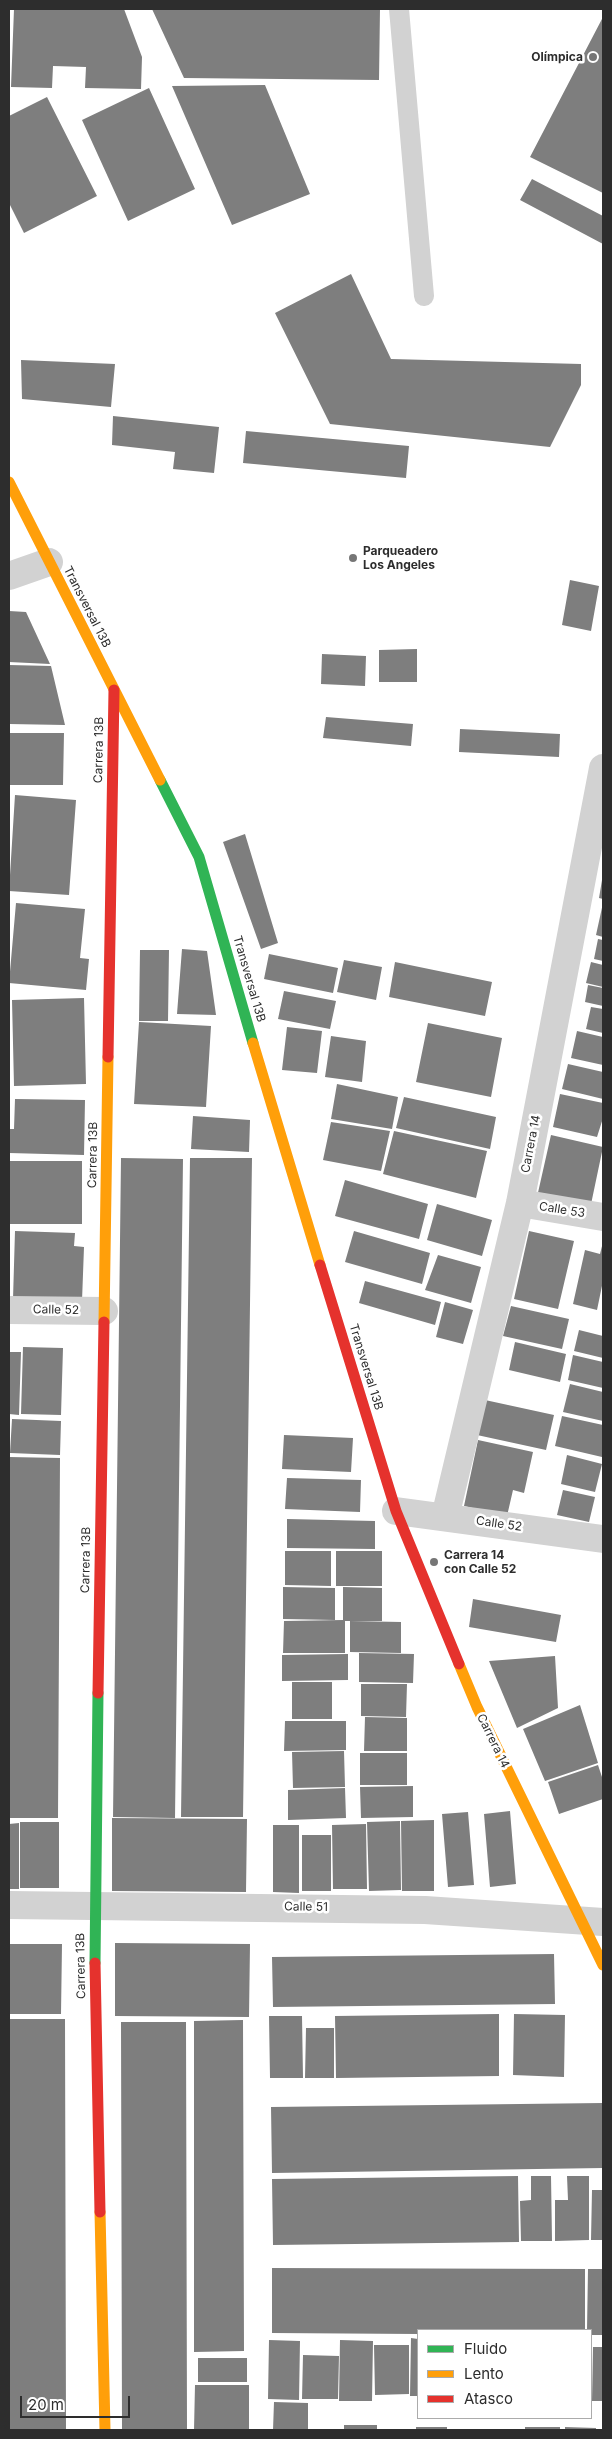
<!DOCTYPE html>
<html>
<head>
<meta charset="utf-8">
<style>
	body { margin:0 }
	#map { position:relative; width:612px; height:2439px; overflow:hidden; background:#fff; font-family:Inter,sans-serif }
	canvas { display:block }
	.frame { position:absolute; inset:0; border:10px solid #2d2d2d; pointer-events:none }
	.legend { position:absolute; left:417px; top:2329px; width:175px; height:90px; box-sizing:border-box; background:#fff; border:1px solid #ababab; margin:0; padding:6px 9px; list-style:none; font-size:15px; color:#2d2d2d }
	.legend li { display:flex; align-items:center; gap:10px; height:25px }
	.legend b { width:25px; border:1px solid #ababab }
	.scale { position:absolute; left:20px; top:2396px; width:110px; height:22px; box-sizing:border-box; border:2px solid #2d2d2d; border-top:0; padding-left:6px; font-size:15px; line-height:18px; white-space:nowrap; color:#2d2d2d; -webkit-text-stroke:4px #fff; paint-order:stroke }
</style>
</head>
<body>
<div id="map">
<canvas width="612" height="2439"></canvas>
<div class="frame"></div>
<ul class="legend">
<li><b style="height:6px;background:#30b455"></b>Fluido</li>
<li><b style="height:6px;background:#ff9f0a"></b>Lento</li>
<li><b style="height:6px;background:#e5322d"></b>Atasco</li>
</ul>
<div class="scale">20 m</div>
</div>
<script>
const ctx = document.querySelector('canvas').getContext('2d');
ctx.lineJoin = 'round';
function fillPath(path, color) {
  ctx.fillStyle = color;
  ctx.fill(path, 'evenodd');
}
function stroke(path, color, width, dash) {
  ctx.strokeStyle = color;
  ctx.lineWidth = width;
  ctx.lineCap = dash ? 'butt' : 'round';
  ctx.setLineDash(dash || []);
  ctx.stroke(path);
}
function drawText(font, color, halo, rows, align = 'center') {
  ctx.font = font + ' Inter,sans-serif';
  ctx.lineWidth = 5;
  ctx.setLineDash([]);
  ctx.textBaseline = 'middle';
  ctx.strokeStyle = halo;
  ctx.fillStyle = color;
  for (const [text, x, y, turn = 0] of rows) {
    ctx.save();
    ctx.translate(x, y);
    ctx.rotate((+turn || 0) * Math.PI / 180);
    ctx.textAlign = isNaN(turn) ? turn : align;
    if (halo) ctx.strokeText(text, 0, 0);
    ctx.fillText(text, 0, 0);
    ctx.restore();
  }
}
const building = new Path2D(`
	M14,9h110l18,48 -1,32 -56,-1 1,-21 -33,-1 -1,22 -41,-1z
	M152,9h228l-1,71 -195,-2z
	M603,17v176l-73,-36z
	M265,85l45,109 -78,31 -60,-139z
	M149,88l46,101 -67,32 -46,-101z
	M47,97l50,99 -73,37 -15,-30v-87z
	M532,179l71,37v28l-83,-44z
	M351,274l40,85 190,5v21l-31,62 -220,-23 -55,-111z
	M21,360l94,4 -4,43 -89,-8z
	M113,416l106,11 -5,46 -41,-4 2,-17 -63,-7z
	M246,431l163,15 -3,32 -163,-15z
	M570,580l29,6 -8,45 -29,-6z
	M9,611l17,1 24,52 -41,-2z
	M417,649v33h-38v-32z
	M322,654l44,2 -1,30 -44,-2z
	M9,665l42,1 14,59 -56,-1z
	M326,717l87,7 -2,22 -88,-8z
	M460,729l100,5 -1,23 -100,-5z
	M9,733h55l-1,52h-54z
	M15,795l61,5 -7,95 -60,-4z
	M245,834l33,109 -17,6 -38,-107z
	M602,880h1v19l-4,-1z
	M16,903l69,6 -5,49 9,1 -3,31 -77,-7z
	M603,903v34l-7,-2z
	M598,939l5,1v21l-9,-2z
	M182,949l25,2 9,64 -39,-1z
	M140,950h29l-1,71h-29z
	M269,954l69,14 -5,25 -69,-14z
	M344,960l38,7 -6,33 -39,-8z
	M395,962l97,20 -7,34 -96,-19z
	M591,962l12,3v22l-17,-4z
	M588,985l15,3v18l-18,-4z
	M284,991l52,10 -6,28 -52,-10z
	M84,998l2,86 -72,2 -2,-86z
	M591,1007l12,2v24l-17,-4z
	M139,1022l72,4 -5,81 -72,-3z
	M428,1023l74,15 -11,59 -75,-15z
	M287,1027l35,4 -5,42 -35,-3z
	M577,1031l26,6v28l-32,-7z
	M331,1036l35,5 -4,41 -37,-5z
	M568,1064l35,8v27l-41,-10z
	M337,1084l61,13 -6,32 -61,-10z
	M560,1094l43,9v15l-6,19 -44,-10z
	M404,1097l92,20 -6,32 -94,-21z
	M15,1099l70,1 -1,55 -75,-2v-24h5z
	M193,1116l57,4 -1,32 -58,-3z
	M331,1122l59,9 -9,40 -58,-11z
	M394,1131l93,20 -11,47 -93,-24z
	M551,1135l52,12 -13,62 -53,-12z
	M121,1158l62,1 -8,659 -62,-1z
	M190,1158h62l-9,659h-62z
	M9,1161h73v63h-73z
	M345,1180l83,24 -9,35 -84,-23z
	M437,1204l55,16 -10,36 -55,-16z
	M15,1231l60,2 -1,13 10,1 -2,54 -69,-2z
	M354,1231l76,22 -8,31 -77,-22z
	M529,1231l45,10 -16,68 -44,-10z
	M603,1242v39l-6,29 -24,-6 12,-54 15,4z
	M438,1255l43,12 -10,36 -46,-13z
	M365,1281l76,21 -6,23 -76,-22z
	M445,1302l28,8 -10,34 -27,-7z
	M511,1306l58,13 -7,30 -59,-13z
	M579,1330l24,6v22l-29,-7z
	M515,1342l51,12 -6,28 -51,-12z
	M23,1347l40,1 -2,67 -40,-1z
	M9,1352h12l-2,63 -10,-1z
	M573,1355l30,7v26l-35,-8z
	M570,1384l33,8v29l-40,-9z
	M485,1400l69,15 -8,35 -69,-15z
	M562,1416l41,9 -1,32 -47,-11z
	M12,1419l49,2 -1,34 -50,-2z
	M284,1435l69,3 -2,34 -69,-3z
	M478,1440l55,12 -9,41 -11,-3 -6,26 -43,-10z
	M567,1455l35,9 -7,28 -34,-8z
	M9,1457l51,1 -2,360h-49z
	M287,1478l74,2 -1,32 -75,-3z
	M563,1490l32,7 -6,25 -32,-7z
	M287,1519l88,2v28l-88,-1z
	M285,1551h46v35l-46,-1z
	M336,1551h46v35h-46z
	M283,1587l52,1v32l-52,-1z
	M343,1587l39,1v33h-37v32h-62l1,-32 59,-1z
	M473,1599l88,16 -5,27 -87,-15z
	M350,1621l51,1v31l-51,-1z
	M359,1653l55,1 -1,29 -54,-1z
	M348,1654v26l-66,1v-26z
	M555,1656l3,52 -41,20 -28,-67z
	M292,1682h40v37h-40z
	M361,1684h46l-1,33 -45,-1z
	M580,1705l18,58 -53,18 -22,-52z
	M365,1717l42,1v33h-43z
	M285,1721h61v29l-62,1z
	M344,1751l1,36 -52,1 -1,-36z
	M360,1753h47v32h-47z
	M598,1765l5,15v19l-44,15 -11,-32z
	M413,1786v31l-52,1 -1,-31z
	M345,1788l1,30 -58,2v-30z
	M510,1811l6,73 -26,3 -6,-73z
	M468,1812l6,73 -26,2 -6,-73z
	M112,1818l135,1 -1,73 -134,-1z
	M434,1820v71h-32l-1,-70z
	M400,1821l1,69 -32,1 -2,-69z
	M20,1822h39v66h-39z
	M19,1823v66h-10v-65z
	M366,1824l1,65h-34l-1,-64z
	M273,1825h26v68l-26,-1z
	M302,1835h29v56h-29z
	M115,1943l135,1 -1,73 -134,-1z
	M9,1944h53l-1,70h-52z
	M554,1954l1,50 -282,3 -1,-50z
	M499,2014v62l-163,2 -1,-62z
	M514,2014l51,1 -1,62 -51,-2z
	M269,2016h33l1,62h-33z
	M9,2019h56l1,411h-57z
	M243,2020l1,331 -50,1v-331z
	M121,2022h65l1,408h-65z
	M306,2028h28v50h-29z
	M603,2103v65l-331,5 -1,-66z
	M518,2176l1,66 -246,3 -1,-66z
	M531,2176h20l1,65h-31l-1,-40 11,-1z
	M567,2176h22v64l-34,1v-41h13z
	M592,2190h11v50h-12z
	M272,2268l313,1v61h-167v4l-146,-1z
	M588,2269h15v66h-12v-5h-4z
	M411,2338l7,1v57h-8z
	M269,2340l31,1 -1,59 -31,-1z
	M340,2340l33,1 -1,60h-33z
	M374,2345h35v49l-34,1z
	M593,2347h10v54h-11z
	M303,2355l36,1 -1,43h-36z
	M198,2358h49v24h-49z
	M195,2385h54v45h-55z
	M274,2402l34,1v27h-35z
	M344,2425h33v5h-33z
	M416,2427h31v3h-31z
	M525,2427h35v3h-35z
	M565,2427l31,1v2h-31z`);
const lane = new Path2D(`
	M399,9l25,287`);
const street = new Path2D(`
	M9,576l40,-14
	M520,1203l83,14
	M9,1310l95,1
	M396,1511l207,28
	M445,1517l75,-314 83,-435
	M9,1905l416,5 178,12`);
const fast = new Path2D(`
	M160,780l39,77 54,186
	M95,1963l3,-270`);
const slow = new Path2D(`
	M9,482l151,298
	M253,1043l67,222
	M104,1322l4,-265
	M459,1664l18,43 126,258
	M100,2212l5,218`);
const jam = new Path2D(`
	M108,1057l6,-367
	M320,1265l76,246 63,153
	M98,1693l6,-371
	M95,1963l5,249`);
const markers = [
	[593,57,5,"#767676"],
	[353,558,5,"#767676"],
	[434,1562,5,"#767676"]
];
const poiNames = [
	["Olímpica",583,57,"right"],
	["Parqueadero",363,551],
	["Los Angeles",363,565],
	["Carrera 14",444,1555],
	["con Calle 52",444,1569]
];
const streetNames = [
	["Transversal 13B",87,607,63],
	["Carrera 13B",99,750,-89],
	["Transversal 13B",249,979,74],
	["Carrera 14",531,1144,-79],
	["Carrera 13B",93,1155,-89],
	["Calle 53",562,1210,9],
	["Calle 52",56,1310,1],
	["Transversal 13B",366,1367,73],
	["Calle 52",499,1524,8],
	["Carrera 13B",86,1560,-89],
	["Carrera 14",493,1741,64],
	["Calle 51",306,1907,1],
	["Carrera 13B",81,1966,-91]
];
fillPath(building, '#7e7e7e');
stroke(lane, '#d2d2d2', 20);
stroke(street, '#d2d2d2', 28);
stroke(fast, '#30b455', 11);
stroke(slow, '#ff9f0a', 11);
stroke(jam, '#e5322d', 11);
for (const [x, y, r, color] of markers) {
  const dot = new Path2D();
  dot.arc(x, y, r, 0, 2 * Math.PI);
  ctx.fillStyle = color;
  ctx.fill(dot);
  stroke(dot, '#fff', 2);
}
drawText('bold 12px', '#2d2d2d', '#fff', poiNames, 'left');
drawText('12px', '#2d2d2d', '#fff', streetNames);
</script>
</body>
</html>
